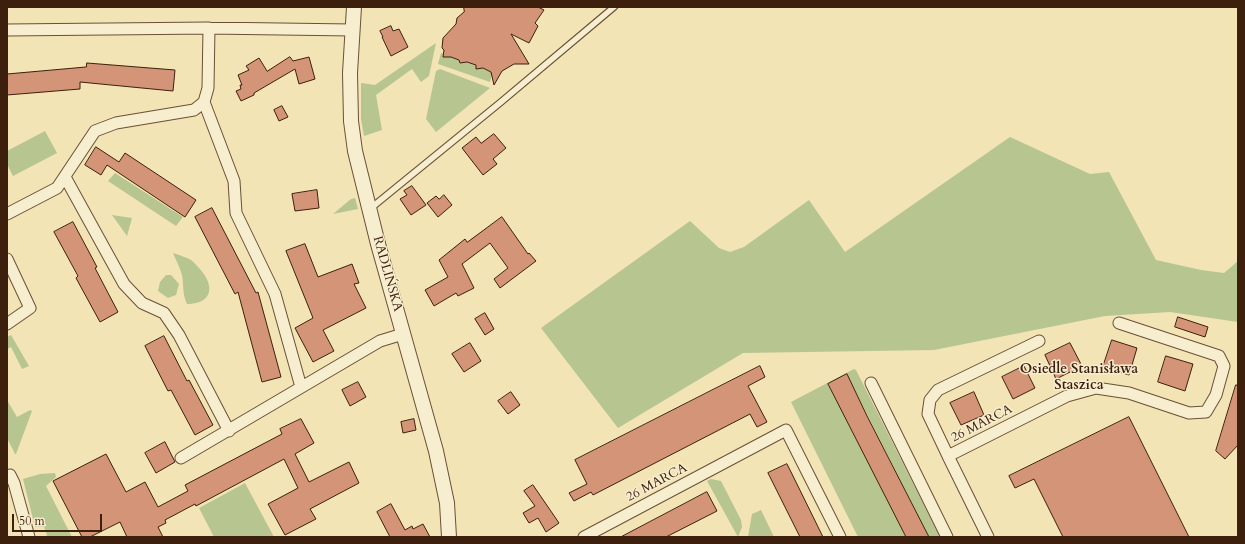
<!DOCTYPE html>
<html>
<head>
<meta charset="utf-8">
<style>
	body { margin:0 }
	#map { position:relative; width:1245px; height:544px; overflow:hidden; background:#f2e4b5; font-family:Cardo,serif }
	canvas { display:block }
	.frame { position:absolute; inset:0; border:8px solid #3d1f0d; pointer-events:none }
	.scale { position:absolute; left:12px; top:514px; width:90px; height:18px; box-sizing:border-box; border:2px solid #3d1f0d; border-top:0; padding-left:5px; font-size:12px; line-height:14px; white-space:nowrap; color:#3d1f0d; -webkit-text-stroke:3px #f7edcf; paint-order:stroke }
</style>
</head>
<body>
<div id="map">
<canvas width="1245" height="544"></canvas>
<div class="frame"></div>
<div class="scale">50 m</div>
</div>
<script>
const ctx = document.querySelector('canvas').getContext('2d');
ctx.lineJoin = 'round';
function fillPath(path, color) {
  ctx.fillStyle = color;
  ctx.fill(path, 'evenodd');
}
function stroke(path, color, width, dash) {
  ctx.strokeStyle = color;
  ctx.lineWidth = width;
  ctx.lineCap = dash ? 'butt' : 'round';
  ctx.setLineDash(dash || []);
  ctx.stroke(path);
}
function drawText(font, color, halo, rows, align = 'center') {
  ctx.font = font + ' Cardo,serif';
  ctx.lineWidth = 3;
  ctx.setLineDash([]);
  ctx.textBaseline = 'middle';
  ctx.strokeStyle = halo;
  ctx.fillStyle = color;
  for (const [text, x, y, turn = 0] of rows) {
    ctx.save();
    ctx.translate(x, y);
    ctx.rotate((+turn || 0) * Math.PI / 180);
    ctx.textAlign = isNaN(turn) ? turn : align;
    if (halo) ctx.strokeText(text, 0, 0);
    ctx.fillText(text, 0, 0);
    ctx.restore();
  }
}
const green = new Path2D(`
	M436,43l-7,33 -8,6 -9,-13 -36,26 6,35 -18,6 -3,-17v-36l14,2z
	M441,53l3,1v3h1v-3l14,6 1,3h2l-1,-2 15,4v4h2v-3l13,6 1,3 -2,7 -52,-18z
	M440,69l50,19 -54,44 -10,-13 10,-48z
	M45,131l12,22 -44,23 -6,-12v-13z
	M1010,137l80,37 19,-2 47,88 45,10 23,3 14,-12v61l-68,-10 -65,4 -171,34 -191,3 -125,75 -77,-100 149,-107 29,27 11,4 14,-5 65,-47 36,52z
	M115,173l68,44 -7,9 -68,-45z
	M355,198l3,11 -25,5 18,-15z
	M112,215l20,3 -5,18z
	M173,253c6,2 13,4 18,7 3,2 5,5 7,7 17,17 16,37 -11,37 -5,-11 -3,-18 -5,-29 -2,-7 -6,-15 -9,-22z
	M166,275h5l8,9 -3,11 -8,3 -10,-7 2,-9z
	M11,335l18,31 -7,3 -11,-22 -4,2v-12z
	M854,369l2,1 84,167h-11l-82,-162 -19,9 78,153h-48l-67,-135z
	M7,400l10,17 13,-7 2,1 -16,43h-1l-8,-16z
	M55,473l1,4 -10,9 26,51h-26l1,-2 -3,-8h-9l-12,-48 17,-5z
	M711,479l10,2 20,39 1,7 -4,10 -31,-56z
	M245,483l29,54h-60l-15,-29z
	M761,510l13,27h-26l4,-23z`);
const building = new Path2D(`
	M464,7h74l6,3 -9,13 3,3 -9,17 -18,-9 18,30h-15l-12,7 -8,14 -3,-13 -8,-4 -7,1v-4l-9,-3 -7,1 -1,-3 -8,-3h-8l1,-7 -2,-2 1,-10 13,-14 1,-6 7,-6z
	M391,26l2,5 6,-2 9,18 -17,9 -9,-19h1l-3,-6z
	M290,57l3,4 16,-4 6,22 -16,5 -4,-15 -41,24v2l-13,6 -5,-10 5,-2 -1,-4h2l-4,-10 11,-5 -3,-4 13,-8 8,13z
	M87,63l88,7 -2,21 -93,-9v7l-73,6v-21l79,-7z
	M282,106l6,11 -9,4 -5,-11z
	M494,134l12,14 -13,11 4,5 -14,11 -21,-27 14,-11 5,6z
	M96,147l23,15 6,-9 71,47 -11,17 -78,-52 -6,10 -16,-10z
	M412,186l14,19 -15,10 -11,-16 7,-4 -3,-4z
	M317,190l2,18 -24,3 -3,-17z
	M444,195l8,10 -14,12 -11,-14 9,-7 3,3z
	M212,208l44,85 2,-1 23,85 -19,5 -24,-90 -3,2 -40,-77z
	M502,217l26,37 1,-1 7,8 -36,27 -6,-9 14,-11 -18,-25 -28,21 12,24 -16,8 -2,-3 -22,13 -9,-16 23,-13 -9,-17 26,-21 2,3z
	M73,222l24,45 -2,1 23,44 -18,10 -24,-44 2,-2 -24,-44z
	M305,244l13,33 34,-13 7,19 -5,1 12,24 -43,22 11,21 -21,11 -18,-34 18,-10 -27,-67z
	M485,313l9,16 -9,6 -10,-16z
	M1178,317l30,10 -3,10 -30,-10z
	M164,336l23,45 2,-1 24,45 -18,10 -24,-45 -3,1 -23,-45z
	M1112,340l25,8 -8,27 -26,-8z
	M470,343l11,18 -17,11 -12,-18z
	M1070,343l12,23 -26,13 -11,-24z
	M1166,356l27,8 -8,27 -27,-9z
	M760,366l5,11 -17,9 19,36 -10,5 -7,-13 -157,81 -2,-3 -17,9 -5,-8 18,-9 -12,-24z
	M1024,366l11,22 -22,11 -11,-22z
	M847,374l20,42 62,121h-23l-78,-153z
	M358,382l8,15 -16,9 -8,-16z
	M1236,385h2v60l-13,14 -9,-8z
	M511,392l9,13 -12,9 -10,-13z
	M974,392l10,23 -23,10 -11,-22z
	M1129,417l60,120h-126l-29,-58 -19,9 -6,-12z
	M301,419l13,24 -19,11 14,28 40,-20 10,21 -49,26 6,10 -31,16 -17,-31 30,-16 -14,-29 -88,47 -1,-2 -30,16 1,3 -8,4 5,10h-36l-7,-15 -30,15h-8l-29,-56 53,-27 20,38 19,-10 13,25 30,-16 -3,-6 97,-51 -2,-5z
	M414,419l2,11 -13,3 -2,-11z
	M165,442l10,20 -19,11 -11,-20z
	M787,464l6,12 30,61h-23l-32,-64z
	M533,485l26,38 -13,9 -8,-14 -9,5 -6,-10 12,-7 -11,-15z
	M707,492l10,19 -51,26h-45z
	M391,504l14,26 7,-4 1,3 10,-5 7,13h-40l-13,-25z`);
const service = new Path2D(`
	M371,208l130,-106 113,-95`);
const minor = new Path2D(`
	M7,30l202,-2 143,2
	M204,102l30,79 2,32 39,81 26,93
	M65,177l59,107 18,19 22,10 15,22 50,96
	M7,214l50,-26 38,-57 21,-8 78,-13 10,-8 4,-14 1,-60
	M7,259l23,49 -23,16
	M871,383l76,154
	M948,456l-20,-42 2,-14 8,-10 101,-49
	M181,458l199,-117 23,-7
	M10,475l4,8 15,54
	M584,537l202,-107 54,107
	M988,537l-40,-81 119,-60 29,-8 33,5 60,20 17,-1 10,-17 8,-29 -5,-10 -100,-33`);
const tertiary = new Path2D(`
	M354,7l-4,66 1,48 4,30 23,93 58,207 11,52 2,34`);
const streetNames = [
	["RADLIŃSKA",387,274,74],
	["26 MARCA",982,424,-27],
	["26 MARCA",657,483,-28]
];
const neighbourhoodNames = [
	["Osiedle Stanisława",1079,370],
	["Staszica",1079,386]
];
fillPath(green, '#b7c590');
fillPath(building, '#d39478');
stroke(building, '#3d1f0d', 1);
stroke(service, '#6a5037', 8);
stroke(minor, '#6a5037', 13);
stroke(tertiary, '#6a5037', 16);
stroke(service, '#f7edcf', 5.5);
stroke(minor, '#f7edcf', 11);
stroke(tertiary, '#f7edcf', 14);
drawText('13px', '#3d1f0d', '#f7edcf', streetNames);
drawText('bold 14px', '#3d1f0d', '#f7edcf', neighbourhoodNames);
</script>
</body>
</html>
